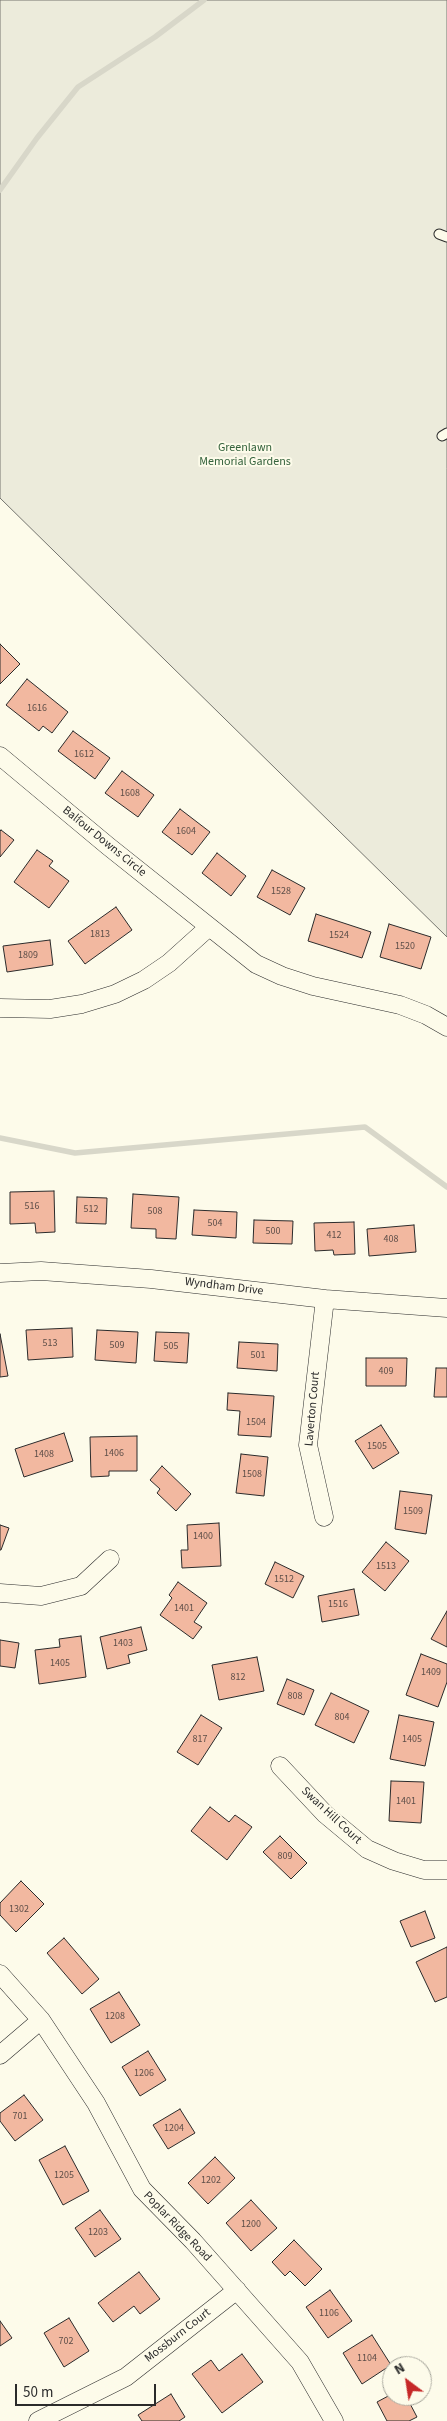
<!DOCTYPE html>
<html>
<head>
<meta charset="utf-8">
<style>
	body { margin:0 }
	#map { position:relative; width:447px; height:2421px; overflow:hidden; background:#fdfbea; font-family:"Source Sans 3",sans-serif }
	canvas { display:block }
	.north { position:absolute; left:382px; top:2356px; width:50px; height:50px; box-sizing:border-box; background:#fdfbea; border:1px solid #a9a89e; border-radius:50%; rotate:329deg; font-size:14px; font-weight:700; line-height:20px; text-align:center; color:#2b2b2b }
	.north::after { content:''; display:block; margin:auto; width:18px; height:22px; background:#c62828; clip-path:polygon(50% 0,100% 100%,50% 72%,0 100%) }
	.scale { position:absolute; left:15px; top:2384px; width:141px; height:22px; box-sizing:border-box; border:2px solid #2b2b2b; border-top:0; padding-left:6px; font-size:15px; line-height:18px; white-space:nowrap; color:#2b2b2b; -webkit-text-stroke:4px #fdfbea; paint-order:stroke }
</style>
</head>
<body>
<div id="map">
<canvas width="447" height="2421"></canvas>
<div class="north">N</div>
<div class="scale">50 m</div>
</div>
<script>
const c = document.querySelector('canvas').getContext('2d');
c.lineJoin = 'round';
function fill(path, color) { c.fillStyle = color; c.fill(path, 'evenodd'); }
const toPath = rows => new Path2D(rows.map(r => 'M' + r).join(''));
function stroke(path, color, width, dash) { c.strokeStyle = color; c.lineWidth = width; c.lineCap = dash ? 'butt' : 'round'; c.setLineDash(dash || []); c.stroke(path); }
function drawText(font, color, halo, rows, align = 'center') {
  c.font = font + ' "Source Sans 3",sans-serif'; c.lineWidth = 4; c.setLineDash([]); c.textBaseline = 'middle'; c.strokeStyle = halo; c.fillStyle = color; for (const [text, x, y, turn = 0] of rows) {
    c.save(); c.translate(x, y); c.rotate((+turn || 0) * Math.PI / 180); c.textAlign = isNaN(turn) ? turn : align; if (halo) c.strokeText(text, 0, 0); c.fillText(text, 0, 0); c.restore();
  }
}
const green = toPath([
	[0,0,447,0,447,937,0,498,0,0]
]);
const stream = toPath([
	[0,190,37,138,78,87,155,37,204,0],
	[0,1138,75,1153,365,1127,447,1187]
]);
const building = toPath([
	[0,644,20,664,0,684,0,644],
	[27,679,68,712,52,733,43,726,39,731,6,705,27,679],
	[73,731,110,758,95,779,58,751,73,731],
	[122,771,154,795,138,817,105,793,122,771],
	[180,809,210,832,192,855,162,832,180,809],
	[1,830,14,840,0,857,0,831,1,830],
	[37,850,53,861,49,866,69,881,49,908,14,882,37,850],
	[217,853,246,876,231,896,202,873,217,853],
	[272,870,305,888,290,915,257,897,272,870],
	[116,907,132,930,85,964,68,941,116,907],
	[316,914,371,932,362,958,308,941,316,914],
	[389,924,431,937,421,969,380,957,389,924],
	[50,940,53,965,7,972,3,946,50,940],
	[54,1191,55,1232,36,1233,35,1223,10,1224,10,1192,54,1191],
	[133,1194,179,1197,176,1239,156,1238,156,1229,131,1228,133,1194],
	[77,1197,107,1198,106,1224,76,1223,77,1197],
	[194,1210,237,1212,236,1238,192,1235,194,1210],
	[254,1220,293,1221,292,1244,253,1243,254,1220],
	[354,1222,355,1254,334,1255,333,1250,315,1251,314,1223,354,1222],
	[414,1225,416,1252,369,1256,367,1229,414,1225],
	[72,1328,73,1357,28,1360,26,1330,72,1328],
	[97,1330,138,1332,136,1363,95,1360,97,1330],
	[156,1332,189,1333,187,1363,154,1361,156,1332],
	[0,1334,8,1376,0,1377,0,1334],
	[239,1342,278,1344,277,1371,237,1368,239,1342],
	[366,1358,407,1358,406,1386,366,1386,366,1358],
	[436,1368,447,1368,447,1397,434,1397,436,1368],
	[228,1393,274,1396,271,1437,238,1435,240,1411,227,1410,228,1393],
	[381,1425,399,1453,373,1469,355,1441,381,1425],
	[64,1433,73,1461,24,1477,15,1449,64,1433],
	[137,1436,137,1471,109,1471,109,1476,91,1477,90,1437,137,1436],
	[241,1454,268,1457,264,1496,236,1493,241,1454],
	[162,1466,191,1494,176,1511,157,1493,160,1489,150,1480,162,1466],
	[400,1491,432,1495,426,1534,395,1529,400,1491],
	[219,1523,221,1566,182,1568,181,1550,188,1550,187,1525,219,1523],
	[0,1525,9,1528,1,1550,0,1550,0,1525],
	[386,1542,409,1561,385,1591,362,1572,386,1542],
	[275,1562,304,1576,293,1598,265,1584,275,1562],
	[178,1582,207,1603,194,1622,202,1627,193,1639,160,1615,172,1598,169,1595,178,1582],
	[354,1589,359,1615,322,1622,318,1596,354,1589],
	[447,1611,447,1647,431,1639,447,1611],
	[141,1627,147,1650,128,1655,130,1663,107,1669,100,1637,141,1627],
	[81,1636,86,1677,39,1684,35,1650,60,1647,59,1639,81,1636],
	[0,1640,19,1643,15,1668,0,1666,0,1640],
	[421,1654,447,1664,447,1682,438,1707,406,1695,421,1654],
	[257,1657,264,1691,219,1700,212,1665,257,1657],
	[287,1679,314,1690,304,1715,277,1704,287,1679],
	[331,1693,369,1711,354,1743,315,1725,331,1693],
	[201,1715,222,1728,198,1765,177,1752,201,1715],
	[399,1715,434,1722,425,1766,390,1759,399,1715],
	[391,1781,424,1782,421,1823,389,1821,391,1781],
	[210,1807,229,1822,235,1815,252,1827,227,1860,191,1831,210,1807],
	[280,1836,307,1863,291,1879,263,1852,280,1836],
	[21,1881,44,1904,16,1932,0,1915,0,1903,21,1881],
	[425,1911,435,1938,411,1947,400,1921,425,1911],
	[64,1938,99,1979,82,1994,47,1953,64,1938],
	[447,1947,447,1997,435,2002,416,1962,447,1947],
	[119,1992,140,2025,111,2043,90,2009,119,1992],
	[148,2051,166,2080,140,2096,122,2067,148,2051],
	[24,2095,43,2120,15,2141,0,2121,0,2113,24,2095],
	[180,2109,195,2133,168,2149,153,2125,180,2109],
	[65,2146,89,2191,63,2205,39,2160,65,2146],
	[215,2157,235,2178,208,2204,188,2183,215,2157],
	[251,2200,277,2228,251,2251,226,2223,251,2200],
	[100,2210,121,2239,95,2257,75,2228,100,2210],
	[294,2240,322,2269,305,2286,290,2271,285,2276,272,2262,294,2240],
	[139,2272,160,2299,140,2314,134,2306,113,2322,98,2303,139,2272],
	[330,2290,352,2321,328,2338,306,2307,330,2290],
	[69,2318,89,2351,64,2367,44,2333,69,2318],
	[0,2321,12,2338,0,2346,0,2321],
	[372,2335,391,2365,362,2384,343,2353,372,2335],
	[242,2354,263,2382,222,2413,192,2374,211,2360,219,2371,242,2354],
	[171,2394,185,2417,179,2421,142,2421,138,2415,171,2394],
	[392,2394,392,2396,406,2396,417,2417,409,2421,387,2421,377,2402,392,2394]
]);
const lane = toPath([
	[439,234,447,237],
	[442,436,447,433]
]);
const street = toPath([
	[0,756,108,846,256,964,282,976,313,986,400,1005,426,1015,447,1027],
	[0,1008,50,1009,82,1004,115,994,144,980,169,963,209,927],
	[0,1273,41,1271,151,1279,325,1299,447,1308],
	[324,1517,308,1445,325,1299],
	[0,1593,41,1596,81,1586,110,1559],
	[280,1766,325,1814,367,1849,394,1861,424,1870,447,1870],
	[0,1974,41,2020,96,2103,142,2189,193,2241,300,2362,334,2421],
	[0,2055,41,2020],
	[38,2421,126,2377,237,2290]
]);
const numberNames = [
	["1616",37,709],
	["1612",84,755],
	["1608",130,794],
	["1604",186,832],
	["1528",281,892],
	["1813",100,935],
	["1524",339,936],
	["1520",405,947],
	["1809",28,956],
	["516",32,1207],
	["512",91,1210],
	["508",155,1212],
	["504",215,1224],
	["500",273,1232],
	["412",334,1236],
	["408",391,1240],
	["513",50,1344],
	["509",117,1346],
	["505",171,1347],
	["501",258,1356],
	["409",386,1372],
	["1504",256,1423],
	["1505",377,1447],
	["1406",114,1454],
	["1408",44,1455],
	["1508",252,1475],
	["1509",413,1512],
	["1400",203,1537],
	["1513",386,1567],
	["1512",284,1580],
	["1516",338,1605],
	["1401",184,1609],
	["1403",123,1644],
	["1405",60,1664],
	["1409",431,1673],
	["812",238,1678],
	["808",295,1697],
	["804",342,1718],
	["817",200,1740],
	["1405",412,1740],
	["1401",406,1802],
	["809",285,1857],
	["1302",19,1910],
	["1208",115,2017],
	["1206",144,2074],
	["701",20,2117],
	["1204",174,2129],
	["1205",64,2176],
	["1202",211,2181],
	["1200",251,2225],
	["1203",98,2233],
	["1106",329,2314],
	["702",66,2342],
	["1104",367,2359]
];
const parkNames = [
	["Greenlawn",245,448],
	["Memorial Gardens",245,462]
];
const streetNames = [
	["Balfour Downs Circle",104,842,39],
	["Wyndham Drive",224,1287,7],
	["Laverton Court",313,1409,-85],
	["Swan Hill Court",331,1816,43],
	["Poplar Ridge Road",177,2227,46],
	["Mossburn Court",178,2336,-38]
];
fill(green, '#ecebdb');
stroke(green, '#74746e', 1);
stroke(stream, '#d8d7c9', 5.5);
fill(building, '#f2b8a0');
stroke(building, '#2b2b2b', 1);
stroke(lane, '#2b2b2b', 11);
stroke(street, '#2b2b2b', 19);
stroke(lane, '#fdfbea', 9);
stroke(street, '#fdfbea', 18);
drawText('10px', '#5d4e48', null, numberNames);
drawText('12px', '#34623c', '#fdfbea', parkNames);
drawText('12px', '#2b2b2b', '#fdfbea', streetNames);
</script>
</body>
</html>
